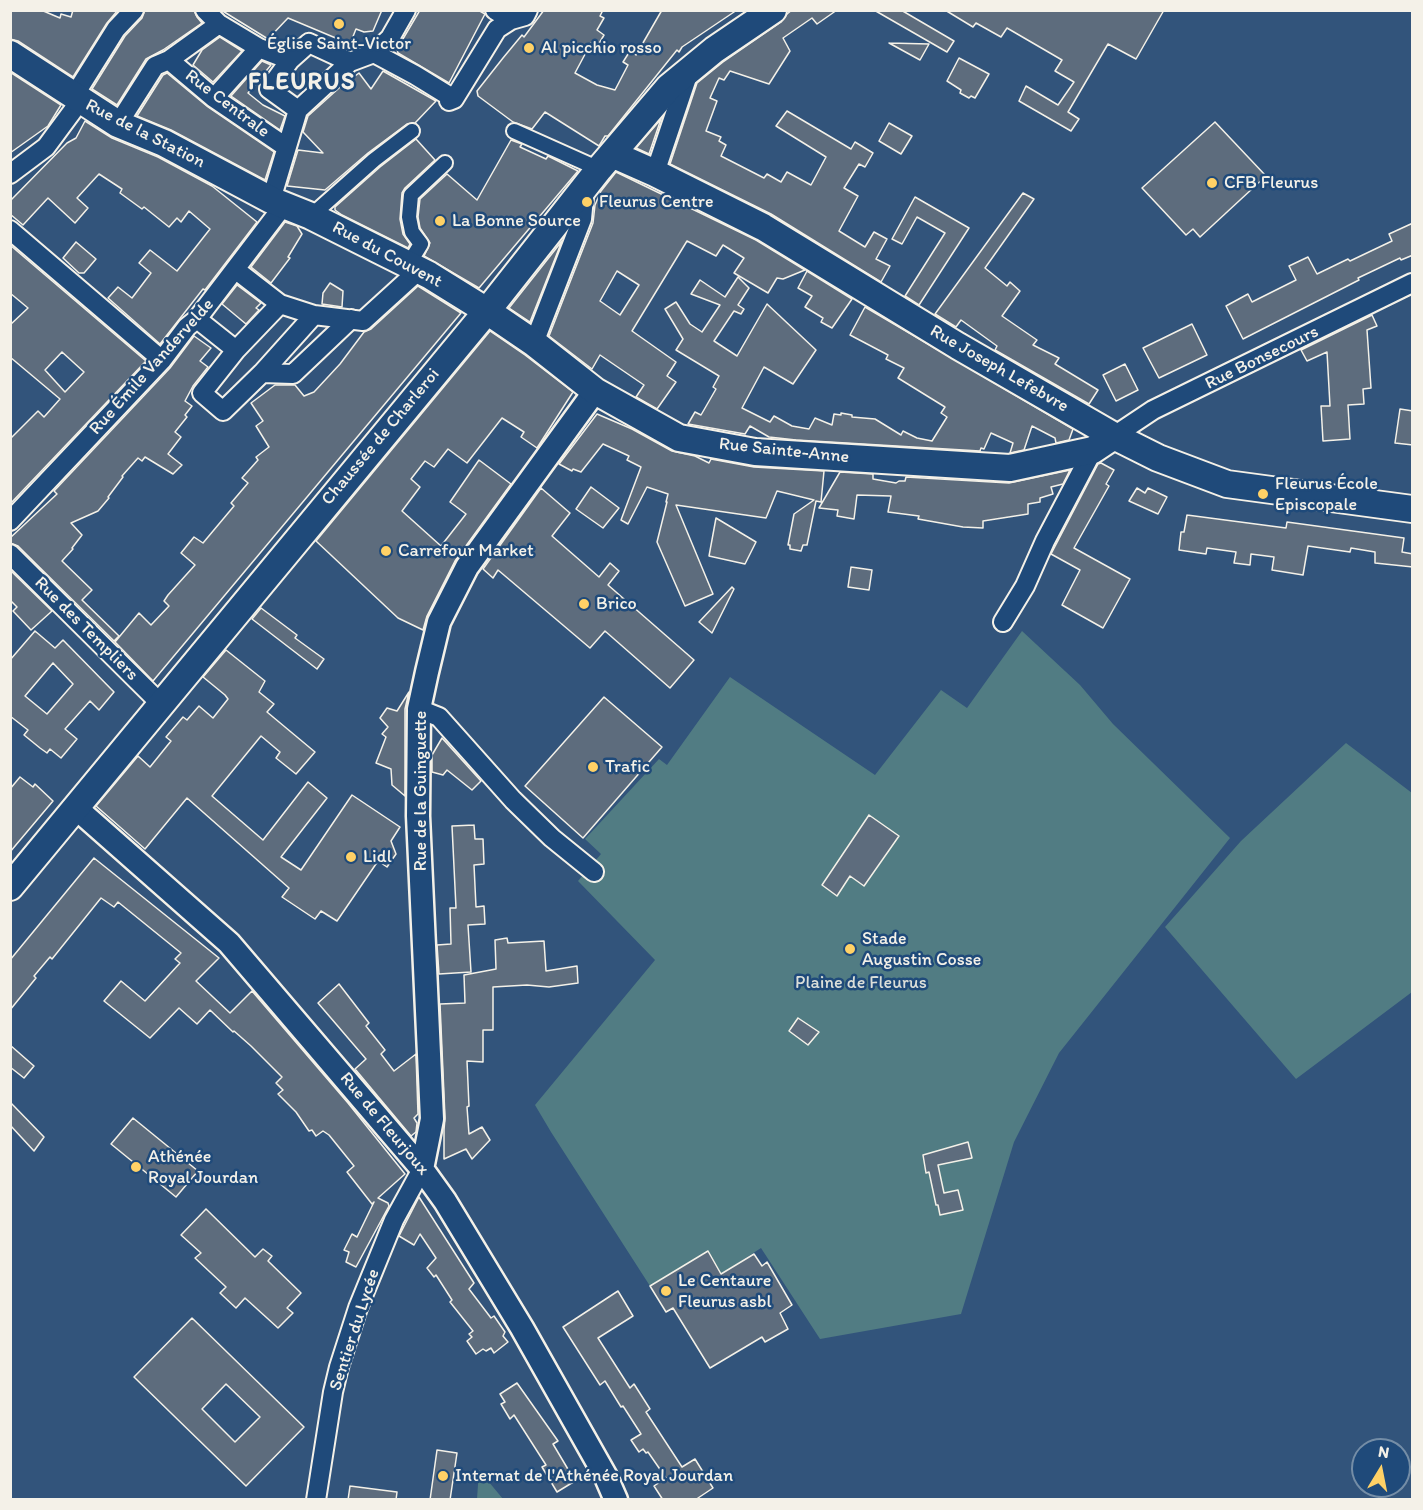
<!DOCTYPE html>
<html>
<head>
<meta charset="utf-8">
<style>
	body { margin:0 }
	#map { position:relative; width:1423px; height:1510px; overflow:hidden; background:#32547b; font-family:Itim,sans-serif }
	canvas { display:block }
	.frame { position:absolute; inset:0; border:12px solid #f4f1e8; pointer-events:none }
	.north { position:absolute; left:1351px; top:1438px; width:60px; height:60px; box-sizing:border-box; background:#1f4a7a; border:2px solid #748da6; border-radius:50%; rotate:10deg; font-size:16px; font-weight:700; line-height:24px; text-align:center; color:#f4f1e8 }
	.north::after { content:''; display:block; margin:auto; width:21px; height:27px; background:#ffd166; clip-path:polygon(50% 0,100% 100%,50% 72%,0 100%) }
</style>
</head>
<body>
<div id="map">
<canvas width="1423" height="1510"></canvas>
<div class="frame"></div>
<div class="north">N</div>
</div>
<script>
const c = document.querySelector('canvas').getContext('2d');
c.lineJoin = 'round';
function fill(path, color) { c.fillStyle = color; c.fill(path, 'evenodd'); }
const toPath = rows => new Path2D(rows.map(r => 'M' + r).join(''));
function stroke(path, color, width, dash) { c.strokeStyle = color; c.lineWidth = width; c.lineCap = dash ? 'butt' : 'round'; c.setLineDash(dash || []); c.stroke(path); }
function drawText(font, color, halo, rows, align = 'center') {
  c.font = font + ' Itim,sans-serif'; c.lineWidth = 5; c.setLineDash([]); c.textBaseline = 'middle'; c.strokeStyle = halo; c.fillStyle = color; for (const [text, x, y, turn = 0] of rows) {
    c.save(); c.translate(x, y); c.rotate((+turn || 0) * Math.PI / 180); c.textAlign = isNaN(turn) ? turn : align; if (halo) c.strokeText(text, 0, 0); c.fillText(text, 0, 0); c.restore();
  }
}
const green = toPath([
	[1022,631,1080,685,1113,724,1230,838,1059,1053,1014,1142,961,1314,820,1339,761,1248,721,1274,708,1252,650,1286,551,1132,535,1105,655,960,578,881,601,854,585,839,659,759,667,765,730,677,875,775,941,690,967,708],
	[1346,743,1412,793,1412,992,1296,1079,1165,927,1241,841],
	[479,1470,503,1499,477,1499]
]);
const building = toPath([
	[10,10,41,10,60,18,61,14,71,17,73,10,118,10,107,23,73,77,18,41,10,39,10,10],
	[145,10,194,10,197,17,202,23,163,50,146,59,117,105,92,89,125,36,142,18,145,10],
	[221,10,382,10,373,31,364,32,356,29,350,44,288,18,268,39,221,10],
	[420,10,478,10,485,14,449,83,398,53,397,49,420,10],
	[544,10,603,10,600,16,604,18,597,30,604,35,597,47,591,43,575,73,597,85,615,90,628,65,623,62,630,51,636,55,662,10,737,10,682,47,679,52,677,50,608,136,605,136,599,146,545,112,532,129,513,122,478,96,477,91,503,58,522,35,524,37,544,10],
	[792,10,837,10,817,24,812,18,783,38,790,51,769,84,730,71,724,80,719,78,710,98,717,101,706,131,721,137,719,141,726,145,721,156,764,178,767,174,781,182,787,172,811,185,826,157,776,126,787,111,851,149,855,142,873,153,865,167,859,164,844,188,858,196,839,231,865,247,874,232,887,239,876,259,890,266,881,282,771,214,670,164,697,83,723,62,781,22,787,14,792,10],
	[874,10,901,10,954,41,947,52,874,10],
	[945,10,1164,10,1136,59,1108,44,1068,112,1079,119,1071,131,1019,101,1026,86,1058,105,1074,82,1055,71,1062,60,1007,28,1001,37,976,23,973,27,945,10],
	[220,37,242,51,213,82,193,65,202,50,220,37],
	[889,43,929,44,920,60,889,43],
	[959,58,989,74,975,98,971,96,969,98,960,93,961,90,947,81,959,58],
	[262,61,271,65,248,93,263,105,285,116,280,130,231,96,262,61],
	[383,71,436,101,415,123,407,124,368,153,325,190,287,186,298,150,323,153,303,132,308,116,339,88,359,73,371,89,383,71],
	[10,72,61,105,48,126,10,153,10,72],
	[167,73,208,107,274,152,265,180,171,130,137,116,163,75,167,73],
	[661,119,649,154,636,148,661,119],
	[85,121,112,138,158,157,212,186,257,222,205,290,203,289,160,344,108,298,118,287,132,298,151,273,139,263,150,250,177,271,210,229,189,211,181,222,177,218,169,227,144,207,142,209,120,193,122,189,99,174,77,198,88,208,75,223,48,198,23,225,10,214,10,201,67,143,76,138,85,121],
	[1215,122,1266,176,1200,237,1193,229,1186,235,1142,188,1215,122],
	[889,123,912,136,901,154,879,141,889,123],
	[416,139,435,160,405,188,402,193,400,219,403,234,410,244,408,248,342,215,335,210,335,207,380,167,416,139],
	[511,140,522,144,520,147,546,159,548,156,578,171,479,288,424,256,430,243,420,228,418,217,420,199,447,174,477,200,511,140],
	[616,172,756,240,805,270,783,279,777,278,768,293,734,273,744,258,723,245,716,256,687,241,632,331,676,362,667,376,676,382,657,409,636,397,644,385,600,355,592,369,549,336,593,223,595,205,601,191,616,172],
	[617,271,639,285,620,315,600,301,617,271],
	[1023,193,1034,199,985,268,1007,286,1010,282,1020,291,1002,316,1037,340,1033,345,1059,358,1055,364,1098,390,1089,404,995,350,997,346,961,320,956,327,935,314,1023,193],
	[915,197,969,228,919,305,905,296,945,233,917,217,902,244,892,239,915,197],
	[285,222,297,226,302,234,288,257,290,258,271,283,251,267,285,222],
	[1413,223,1413,255,1401,260,1400,258,1358,278,1359,280,1243,339,1226,306,1248,294,1252,302,1296,280,1289,266,1308,257,1317,274,1348,259,1350,261,1392,241,1389,234,1413,223],
	[562,241,530,322,509,308,562,241],
	[76,242,96,259,84,273,79,273,63,258,76,242],
	[10,245,146,361,10,504,10,439,38,411,44,417,60,399,10,357,10,325,28,308,10,293,10,245],
	[62,352,84,372,65,392,45,370,62,352],
	[807,271,852,299,832,328,821,322,823,318,805,307,812,296,798,288,807,271],
	[738,277,749,288,738,305,744,309,741,314,734,311,714,341,737,356,767,304,816,350,793,384,764,367,742,408,770,422,774,416,792,426,809,429,815,418,832,425,834,414,841,415,841,413,852,415,852,417,875,419,901,435,903,431,917,438,932,441,947,417,941,413,945,407,898,378,904,368,886,359,888,355,850,335,865,307,1073,429,1069,440,1056,443,1055,438,1032,426,1024,450,1010,453,1013,443,991,433,984,449,981,448,980,451,796,440,769,437,750,426,745,434,688,424,695,412,701,415,716,389,713,387,719,376,676,350,683,339,665,309,676,302,690,324,702,332,720,305,691,294,700,280,725,297,738,277],
	[330,283,343,291,342,307,322,304,323,293,330,283],
	[237,285,261,303,256,308,259,310,246,324,222,304,237,285],
	[418,286,461,313,153,681,115,642,139,613,151,625,169,606,164,601,168,595,195,565,181,553,194,537,203,543,234,506,231,503,248,483,242,478,258,460,256,457,269,447,256,426,263,421,251,403,275,385,295,385,304,396,314,392,340,364,364,332,371,329,418,286],
	[1372,315,1377,326,1367,330,1371,388,1363,389,1364,404,1348,405,1350,439,1323,441,1321,406,1330,406,1327,352,1307,361,1301,350,1372,315],
	[1192,324,1207,355,1159,378,1143,348,1192,324],
	[490,331,525,355,573,392,537,448,521,437,524,432,502,418,467,463,448,449,434,467,425,461,411,479,420,487,402,511,441,546,466,514,450,502,479,460,511,484,455,561,427,616,423,630,398,618,316,541,490,331],
	[194,336,211,348,200,361,208,367,193,386,185,401,192,406,185,415,187,417,175,432,181,437,168,454,182,465,173,474,145,457,142,461,138,458,122,476,123,477,108,497,109,498,98,511,71,523,82,535,72,548,73,549,62,561,92,590,82,600,119,636,114,641,18,546,10,543,10,538,57,494,54,491,170,368,194,336],
	[1125,364,1138,390,1116,401,1103,375,1125,364],
	[1400,409,1413,411,1413,445,1395,443,1400,409],
	[597,414,632,429,672,451,695,456,709,463,711,459,754,467,824,471,821,502,816,501,807,545,803,545,801,551,790,549,790,545,788,545,794,514,814,500,777,491,766,518,676,505,713,594,685,606,657,542,667,502,666,502,668,494,647,487,628,524,621,520,641,467,627,460,629,456,603,444,581,472,573,469,572,471,559,464,597,414],
	[1101,463,1114,470,1106,484,1109,486,1074,548,1130,579,1103,628,1062,605,1080,570,1051,554,1098,464,1101,463],
	[1070,470,1063,484,1051,487,1053,494,1040,498,1040,502,1028,504,1028,514,983,521,983,528,963,527,918,519,919,516,888,512,891,496,857,495,854,519,837,516,838,510,819,508,840,472,873,474,873,479,896,483,899,481,905,481,906,477,1009,483,1070,470],
	[591,487,619,508,603,528,576,509,591,487],
	[541,488,570,513,552,536,599,577,610,563,619,571,608,585,694,660,670,688,605,631,590,648,498,570,493,578,483,569,541,488],
	[1137,488,1145,493,1148,488,1167,497,1158,514,1129,501,1137,488],
	[1187,515,1286,528,1287,522,1404,538,1402,552,1413,554,1413,567,1375,563,1375,552,1351,548,1350,552,1308,546,1303,575,1272,570,1274,557,1251,554,1250,565,1234,563,1236,552,1207,548,1206,554,1179,550,1181,532,1184,532,1187,515],
	[716,518,756,542,745,564,709,556,716,518],
	[851,567,872,570,869,590,848,587,851,567],
	[10,570,52,611,31,630,13,611,17,607,10,600,10,570],
	[732,587,734,589,712,633,699,622,732,587],
	[261,608,297,635,295,638,324,659,317,669,252,619,261,608],
	[35,631,55,648,63,640,114,692,99,710,90,701,65,729,77,739,61,758,50,749,47,753,40,748,24,735,28,730,10,716,10,660,35,631],
	[53,663,73,684,47,714,25,696,53,663],
	[226,650,265,681,259,692,274,704,267,712,315,752,296,774,276,758,280,752,261,736,212,796,263,840,308,782,327,798,281,857,301,870,352,795,400,827,391,841,396,854,387,867,378,861,337,921,321,911,315,919,282,897,289,888,187,798,145,849,96,806,138,756,150,767,171,741,166,737,183,717,187,720,199,706,213,718,228,699,225,695,203,677,226,650],
	[409,692,405,709,405,796,392,785,391,769,376,763,386,737,382,734,388,727,380,718,387,708,397,711,409,692],
	[604,697,662,747,583,838,525,786,604,697],
	[442,738,481,781,472,790,447,770,443,775,432,772,432,755,442,738],
	[20,777,33,787,35,784,53,801,10,852,10,789,20,777],
	[869,815,899,836,864,886,850,876,837,896,822,885,869,815],
	[474,825,475,839,483,839,484,864,474,865,476,907,484,906,485,924,468,925,471,972,439,974,437,945,451,944,450,908,456,908,452,826,474,825],
	[94,858,219,958,196,981,230,1013,252,991,348,1103,405,1174,378,1198,388,1203,389,1206,356,1267,346,1262,349,1252,344,1250,352,1234,357,1237,374,1202,372,1204,347,1172,354,1166,329,1135,323,1131,316,1136,312,1130,309,1131,296,1112,278,1094,283,1090,276,1083,282,1077,251,1046,234,1031,233,1032,210,1010,197,1024,179,1008,150,1038,104,1001,121,981,145,1001,180,963,175,959,181,953,118,902,114,907,101,898,52,959,50,957,34,976,36,978,10,1010,10,960,94,858],
	[507,938,508,943,544,941,546,971,577,966,578,983,549,987,527,985,493,987,493,1030,483,1030,483,1062,467,1061,469,1106,467,1107,469,1134,482,1127,490,1140,472,1159,466,1149,444,1159,444,1130,445,1118,440,1004,465,1003,464,975,496,969,495,940,507,938],
	[339,984,369,1023,366,1026,385,1050,381,1054,394,1071,416,1054,418,1114,414,1118,417,1123,416,1132,411,1136,355,1069,366,1059,318,1003,339,984],
	[798,1018,819,1032,808,1045,789,1031,798,1018],
	[10,1045,34,1066,24,1078,10,1067,10,1045],
	[10,1102,44,1137,34,1151,10,1125,10,1102],
	[133,1118,198,1171,176,1197,111,1144,133,1118],
	[968,1142,972,1158,938,1165,944,1193,958,1190,963,1210,940,1215,938,1205,936,1205,929,1172,926,1173,923,1155,968,1142],
	[419,1197,474,1283,469,1289,491,1318,494,1316,505,1332,503,1336,508,1342,494,1353,491,1348,486,1351,483,1349,476,1354,467,1341,472,1337,469,1334,473,1331,450,1302,452,1300,436,1275,434,1277,427,1268,436,1258,420,1234,414,1245,399,1236,419,1197],
	[206,1209,255,1257,263,1249,272,1256,268,1261,301,1293,287,1308,293,1313,278,1328,245,1298,236,1308,220,1293,226,1287,195,1258,201,1253,181,1235,206,1209],
	[708,1251,721,1274,754,1254,762,1266,767,1262,792,1305,780,1313,788,1329,765,1342,762,1337,710,1368,673,1308,666,1312,650,1286,708,1251],
	[618,1291,633,1316,598,1338,630,1388,634,1384,650,1409,646,1412,682,1467,695,1459,713,1488,695,1500,663,1500,654,1486,666,1478,648,1452,646,1453,643,1449,639,1452,631,1440,641,1434,623,1406,621,1407,605,1381,600,1385,563,1327,618,1291],
	[192,1318,304,1427,246,1486,134,1377,192,1318],
	[226,1384,260,1417,235,1442,202,1409,226,1384],
	[517,1383,558,1441,553,1444,575,1481,557,1492,542,1467,546,1465,514,1415,510,1419,501,1404,505,1402,500,1394,517,1383],
	[437,1450,457,1453,450,1500,430,1500,437,1450],
	[350,1486,397,1492,396,1500,348,1500,350,1486]
]);
const pedestrian = toPath([
	[514,131,599,169],
	[311,216,374,160,412,131],
	[408,265,421,244,412,232,409,217,411,195,445,163]
]);
const minor = toPath([
	[205,10,219,24,259,48,290,60],
	[495,10,511,20],
	[374,53,415,75,454,99],
	[169,60,214,98,286,147],
	[74,96,116,29,134,10],
	[214,98,259,48],
	[449,101,454,99,497,29,511,20,525,16,528,10],
	[298,110,269,89,290,60,309,43,350,62],
	[118,124,155,66,169,60,219,24],
	[655,173,690,69],
	[10,174,46,147,80,101],
	[271,200,298,110,350,62,374,53,390,38,406,10],
	[10,230,162,360],
	[236,270,280,304],
	[314,315,262,373,223,411,202,393,236,350,280,304,314,315,363,321,418,271],
	[197,319,236,350],
	[534,343,582,219,585,187],
	[262,373,293,374,351,319],
	[1114,436,1153,410,1412,283],
	[10,521,162,360,187,327,197,319,284,205],
	[10,554,161,704],
	[1003,622,1025,586,1045,541,1093,450],
	[419,709,439,717,513,800,552,838,594,872],
	[316,1500,333,1392,339,1367,358,1308,394,1220,422,1169]
]);
const tertiary = toPath([
	[76,808,229,943,422,1169,445,1201,522,1328,606,1477,616,1500],
	[422,1169,432,1119,418,816,419,709,427,672,439,622,467,567,595,391]
]);
const secondary = toPath([
	[10,54,118,124,164,143,271,200,311,216,429,275,487,311,534,343,595,391,679,438,755,452,1010,468,1093,450,1114,436],
	[612,154,655,173,763,227,958,346,1114,436,1158,458,1227,484,1412,509],
	[10,887,487,311,599,169,669,87,714,50,773,10]
]);
const markers = [
	[339,24,6,"#ffd166"],
	[529,48,6,"#ffd166"],
	[1212,183,6,"#ffd166"],
	[587,202,6,"#ffd166"],
	[440,221,6,"#ffd166"],
	[1263,494,6,"#ffd166"],
	[386,551,6,"#ffd166"],
	[584,604,6,"#ffd166"],
	[593,767,6,"#ffd166"],
	[351,857,6,"#ffd166"],
	[850,949,6,"#ffd166"],
	[136,1167,6,"#ffd166"],
	[666,1291,6,"#ffd166"],
	[443,1476,6,"#ffd166"]
];
const poiNames = [
	["Église Saint-Victor",339,44,"center"],
	["Al picchio rosso",541,48],
	["CFB Fleurus",1224,183],
	["Fleurus Centre",599,202],
	["La Bonne Source",452,221],
	["Fleurus École",1275,484],
	["Episcopale",1275,505],
	["Carrefour Market",398,551],
	["Brico",596,604],
	["Trafic",605,767],
	["Lidl",363,857],
	["Stade",862,939],
	["Augustin Cosse",862,960],
	["Athénée",148,1157],
	["Royal Jourdan",148,1178],
	["Le Centaure",678,1281],
	["Fleurus asbl",678,1302],
	["Internat de l'Athénée Royal Jourdan",455,1476]
];
const streetNames = [
	["Rue Centrale",227,104,37],
	["Rue de la Station",145,134,27],
	["Rue du Couvent",387,255,28],
	["Rue Bonsecours",1262,358,-26],
	["Rue Émile Vandervelde",152,367,-48],
	["Rue Joseph Lefebvre",999,369,30],
	["Chaussée de Charleroi",381,437,-50],
	["Rue Sainte-Anne",784,451,6],
	["Rue des Templiers",86,629,45],
	["Rue de la Guinguette",421,791,-90],
	["Rue de Fleurjoux",384,1124,50],
	["Sentier du Lycée",355,1330,-72]
];
const parkNames = [
	["Plaine de Fleurus",861,983]
];
const districtNames = [
	["FLEURUS",302,83]
];
fill(green, '#517c83');
fill(building, '#5d6c7d');
stroke(building, '#f4f1e8', 1.5);
stroke(pedestrian, '#f4f1e8', 18);
stroke(minor, '#f4f1e8', 22);
stroke(tertiary, '#f4f1e8', 27);
stroke(secondary, '#f4f1e8', 30);
stroke(pedestrian, '#1f4a7a', 14);
stroke(minor, '#1f4a7a', 18);
stroke(tertiary, '#1f4a7a', 22);
stroke(secondary, '#1f4a7a', 26);
for (const [x, y, r, color] of markers) { const dot = new Path2D(); dot.arc(x, y, r, 0, 2 * Math.PI); c.fillStyle = color; c.fill(dot); stroke(dot, '#1f4a7a', 2); }
drawText('18px', '#f4f1e8', '#1f4a7a', poiNames, 'left');
drawText('18px', '#f4f1e8', '#1f4a7a', streetNames);
drawText('18px', '#dcdfd9', '#1f4a7a', parkNames);
c.letterSpacing = '1.5px';
drawText('bold 24px', '#f4f1e8', '#1f4a7a', districtNames);
c.letterSpacing = '0px';
</script>
</body>
</html>
